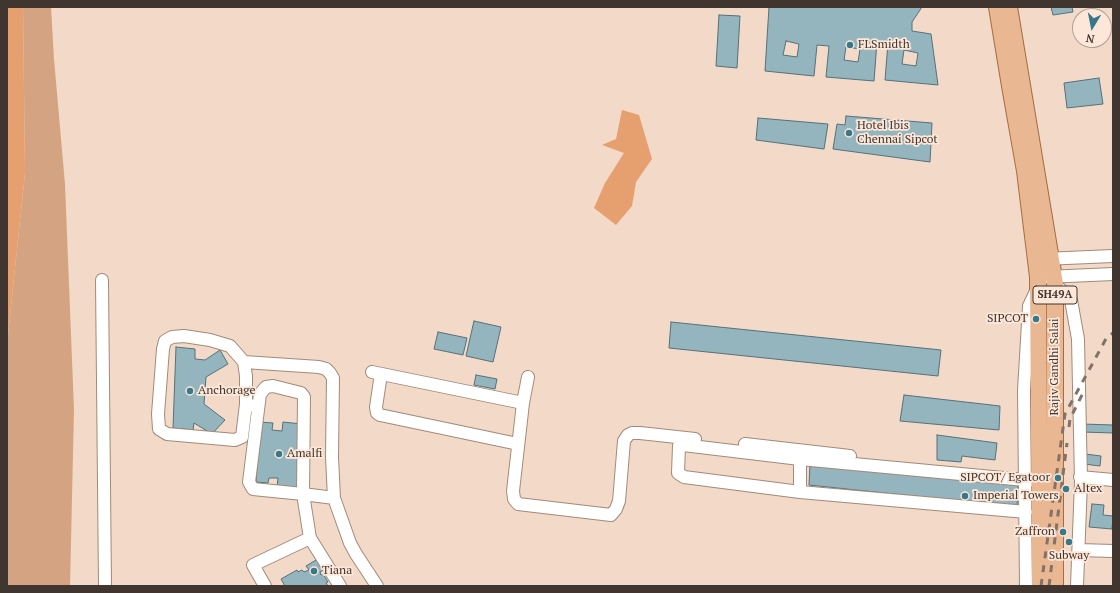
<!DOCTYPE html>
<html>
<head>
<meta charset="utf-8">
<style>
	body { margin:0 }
	#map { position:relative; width:1120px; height:593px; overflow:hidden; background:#f3d9c7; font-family:"PT Serif",serif }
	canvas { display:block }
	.frame { position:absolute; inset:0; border:8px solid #40362f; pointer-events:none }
	.north { position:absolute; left:1072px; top:8px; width:40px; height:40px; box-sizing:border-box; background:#fce7d9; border:1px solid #b1a095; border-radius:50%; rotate:190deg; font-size:11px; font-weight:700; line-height:16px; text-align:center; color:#40362f }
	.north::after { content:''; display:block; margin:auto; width:14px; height:18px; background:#37788b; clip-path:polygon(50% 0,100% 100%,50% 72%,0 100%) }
</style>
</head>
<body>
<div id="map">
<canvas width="1120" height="593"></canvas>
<div class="frame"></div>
<div class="north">N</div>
</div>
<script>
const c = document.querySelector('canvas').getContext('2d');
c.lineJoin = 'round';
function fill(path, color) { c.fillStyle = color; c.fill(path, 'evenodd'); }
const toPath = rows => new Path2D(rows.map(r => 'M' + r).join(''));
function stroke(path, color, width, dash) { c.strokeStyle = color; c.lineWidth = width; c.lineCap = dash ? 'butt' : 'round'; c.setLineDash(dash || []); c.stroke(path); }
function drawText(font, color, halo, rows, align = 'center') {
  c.font = font + ' "PT Serif",serif'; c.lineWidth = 3.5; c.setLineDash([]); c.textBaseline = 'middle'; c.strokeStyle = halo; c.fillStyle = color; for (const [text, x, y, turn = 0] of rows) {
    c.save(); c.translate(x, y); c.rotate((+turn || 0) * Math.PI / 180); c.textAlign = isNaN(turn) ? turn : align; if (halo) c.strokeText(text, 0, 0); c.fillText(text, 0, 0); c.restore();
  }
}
const green = toPath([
	[23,7,51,7,54,59,65,184,74,410,70,586,7,586,7,344,25,173]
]);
const water = toPath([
	[7,7,23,7,25,173,7,344],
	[622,110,639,115,652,159,636,182,632,206,616,225,594,208,605,183,624,153,602,145,616,139]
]);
const building = toPath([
	[769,7,922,7,912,22,912,31,931,34,938,85,885,80,888,43,877,42,874,81,826,77,829,46,817,45,814,76,765,71,769,7],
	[786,41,799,44,797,57,783,55,786,41],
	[846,47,860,49,858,62,844,60,846,47],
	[904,50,918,53,916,66,902,64,904,50],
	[1051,7,1072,7,1073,12,1053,15,1051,7],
	[719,15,740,16,737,68,716,66,719,15],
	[1099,78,1103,104,1067,108,1064,83,1099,78],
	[846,116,932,123,930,162,833,149,837,124,845,125,846,116],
	[758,118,828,124,824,149,756,140,758,118],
	[474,321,501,327,493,362,466,356,474,321],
	[671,322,941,350,938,376,669,348,671,322],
	[438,332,467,338,463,355,434,349,438,332],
	[176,347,195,349,195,359,205,360,220,350,228,364,206,377,204,404,225,420,212,434,194,423,193,430,173,428,176,347],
	[476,375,497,379,495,389,474,385,476,375],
	[904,395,1000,406,999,430,900,421,904,395],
	[260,422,273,423,272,430,282,431,283,422,302,424,298,490,277,488,278,478,269,478,268,483,256,482,260,422],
	[1082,424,1113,425,1113,433,1082,432,1082,424],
	[937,435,997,443,995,460,962,456,961,462,937,460,937,435],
	[1085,454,1101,456,1100,466,1084,464,1085,454],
	[810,465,1018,484,1017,507,809,485,810,465],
	[1092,504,1104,505,1103,515,1113,516,1112,529,1089,527,1092,504],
	[321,557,323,570,320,572,321,575,323,574,328,582,326,583,328,586,285,586,281,579,297,570,298,572,302,570,304,572,309,570,306,566,321,557]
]);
const minor = toPath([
	[1043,259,1113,256],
	[1046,277,1113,274],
	[102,280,105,586],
	[1055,284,1071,300,1078,339,1081,481,1077,586],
	[244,362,319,367,326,369,330,373,333,378,332,457,334,498,350,543,356,554,377,586],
	[372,372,523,403],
	[381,374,376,407,377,413,380,415,518,444],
	[528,377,523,403,513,491,514,499,518,504,611,515,616,509,619,501,624,441,628,435,632,433,640,433,695,439],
	[273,386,301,393,304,397,303,494,253,489,249,482,260,394,266,387,273,386],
	[246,404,246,376,244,362,230,346,210,340,184,336,172,337,165,341,163,349,158,414,159,429,167,434,235,440,242,437,246,404,258,407],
	[745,444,850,456],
	[800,459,800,492],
	[1080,477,1113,480],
	[334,498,303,494,310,538,340,586],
	[1026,512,800,492,684,477,678,473,679,446,683,445,800,459,1025,480,1040,480],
	[1079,550,1113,551],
	[265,586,253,565,310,538],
	[1026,586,1024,390,1029,306,1037,289]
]);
const major = toPath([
	[997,7,1010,86,1025,171,1038,277,1040,586],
	[1009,7,1055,284,1055,586]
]);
const rail = toPath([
	[1069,427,1070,419,1084,391],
	[1041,586,1065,414,1107,337,1113,333],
	[1049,586,1067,443]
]);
const markers = [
	[850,45,4,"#37788b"],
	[849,133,4,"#37788b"],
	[1036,319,4,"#37788b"],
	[190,391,4,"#37788b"],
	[279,454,4,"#37788b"],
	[1058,478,4,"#37788b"],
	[1066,489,4,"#37788b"],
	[965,496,4,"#37788b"],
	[1063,532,4,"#37788b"],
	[1069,542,4,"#37788b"],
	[314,571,4,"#37788b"]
];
const shields = [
	[1055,295,44]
];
const shieldNames = [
	["SH49A",1055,295]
];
const poiNames = [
	["FLSmidth",858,45],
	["Hotel Ibis",857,126],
	["Chennai Sipcot",857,140],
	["SIPCOT",1028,319,"right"],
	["Anchorage",198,391],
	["Amalfi",287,454],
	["SIPCOT/ Egatoor",1050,478,"right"],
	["Altex",1074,489],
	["Imperial Towers",973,496],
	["Zaffron",1055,532,"right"],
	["Subway",1069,556,"center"],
	["Tiana",322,571]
];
const streetNames = [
	["Rajiv Gandhi Salai",1055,367,-90]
];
fill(green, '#d4a482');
fill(water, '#e69f6e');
fill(building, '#94b4be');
stroke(building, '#53717b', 1);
stroke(minor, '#a28a7a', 14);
stroke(major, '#a46c41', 18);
stroke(minor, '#fff', 12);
stroke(major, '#e9b893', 16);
stroke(rail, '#827267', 3, [7, 7]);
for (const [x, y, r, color] of markers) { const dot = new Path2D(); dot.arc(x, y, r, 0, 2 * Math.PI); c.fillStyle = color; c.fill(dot); stroke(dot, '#fce7d9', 1.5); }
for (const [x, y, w] of shields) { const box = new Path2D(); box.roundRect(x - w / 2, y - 9, w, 18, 3); c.fillStyle = '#fce7d9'; c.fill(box); stroke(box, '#40362f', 1); }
drawText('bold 11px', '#40362f', null, shieldNames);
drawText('12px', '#40362f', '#fce7d9', poiNames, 'left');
drawText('12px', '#40362f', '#fce7d9', streetNames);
</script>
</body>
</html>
